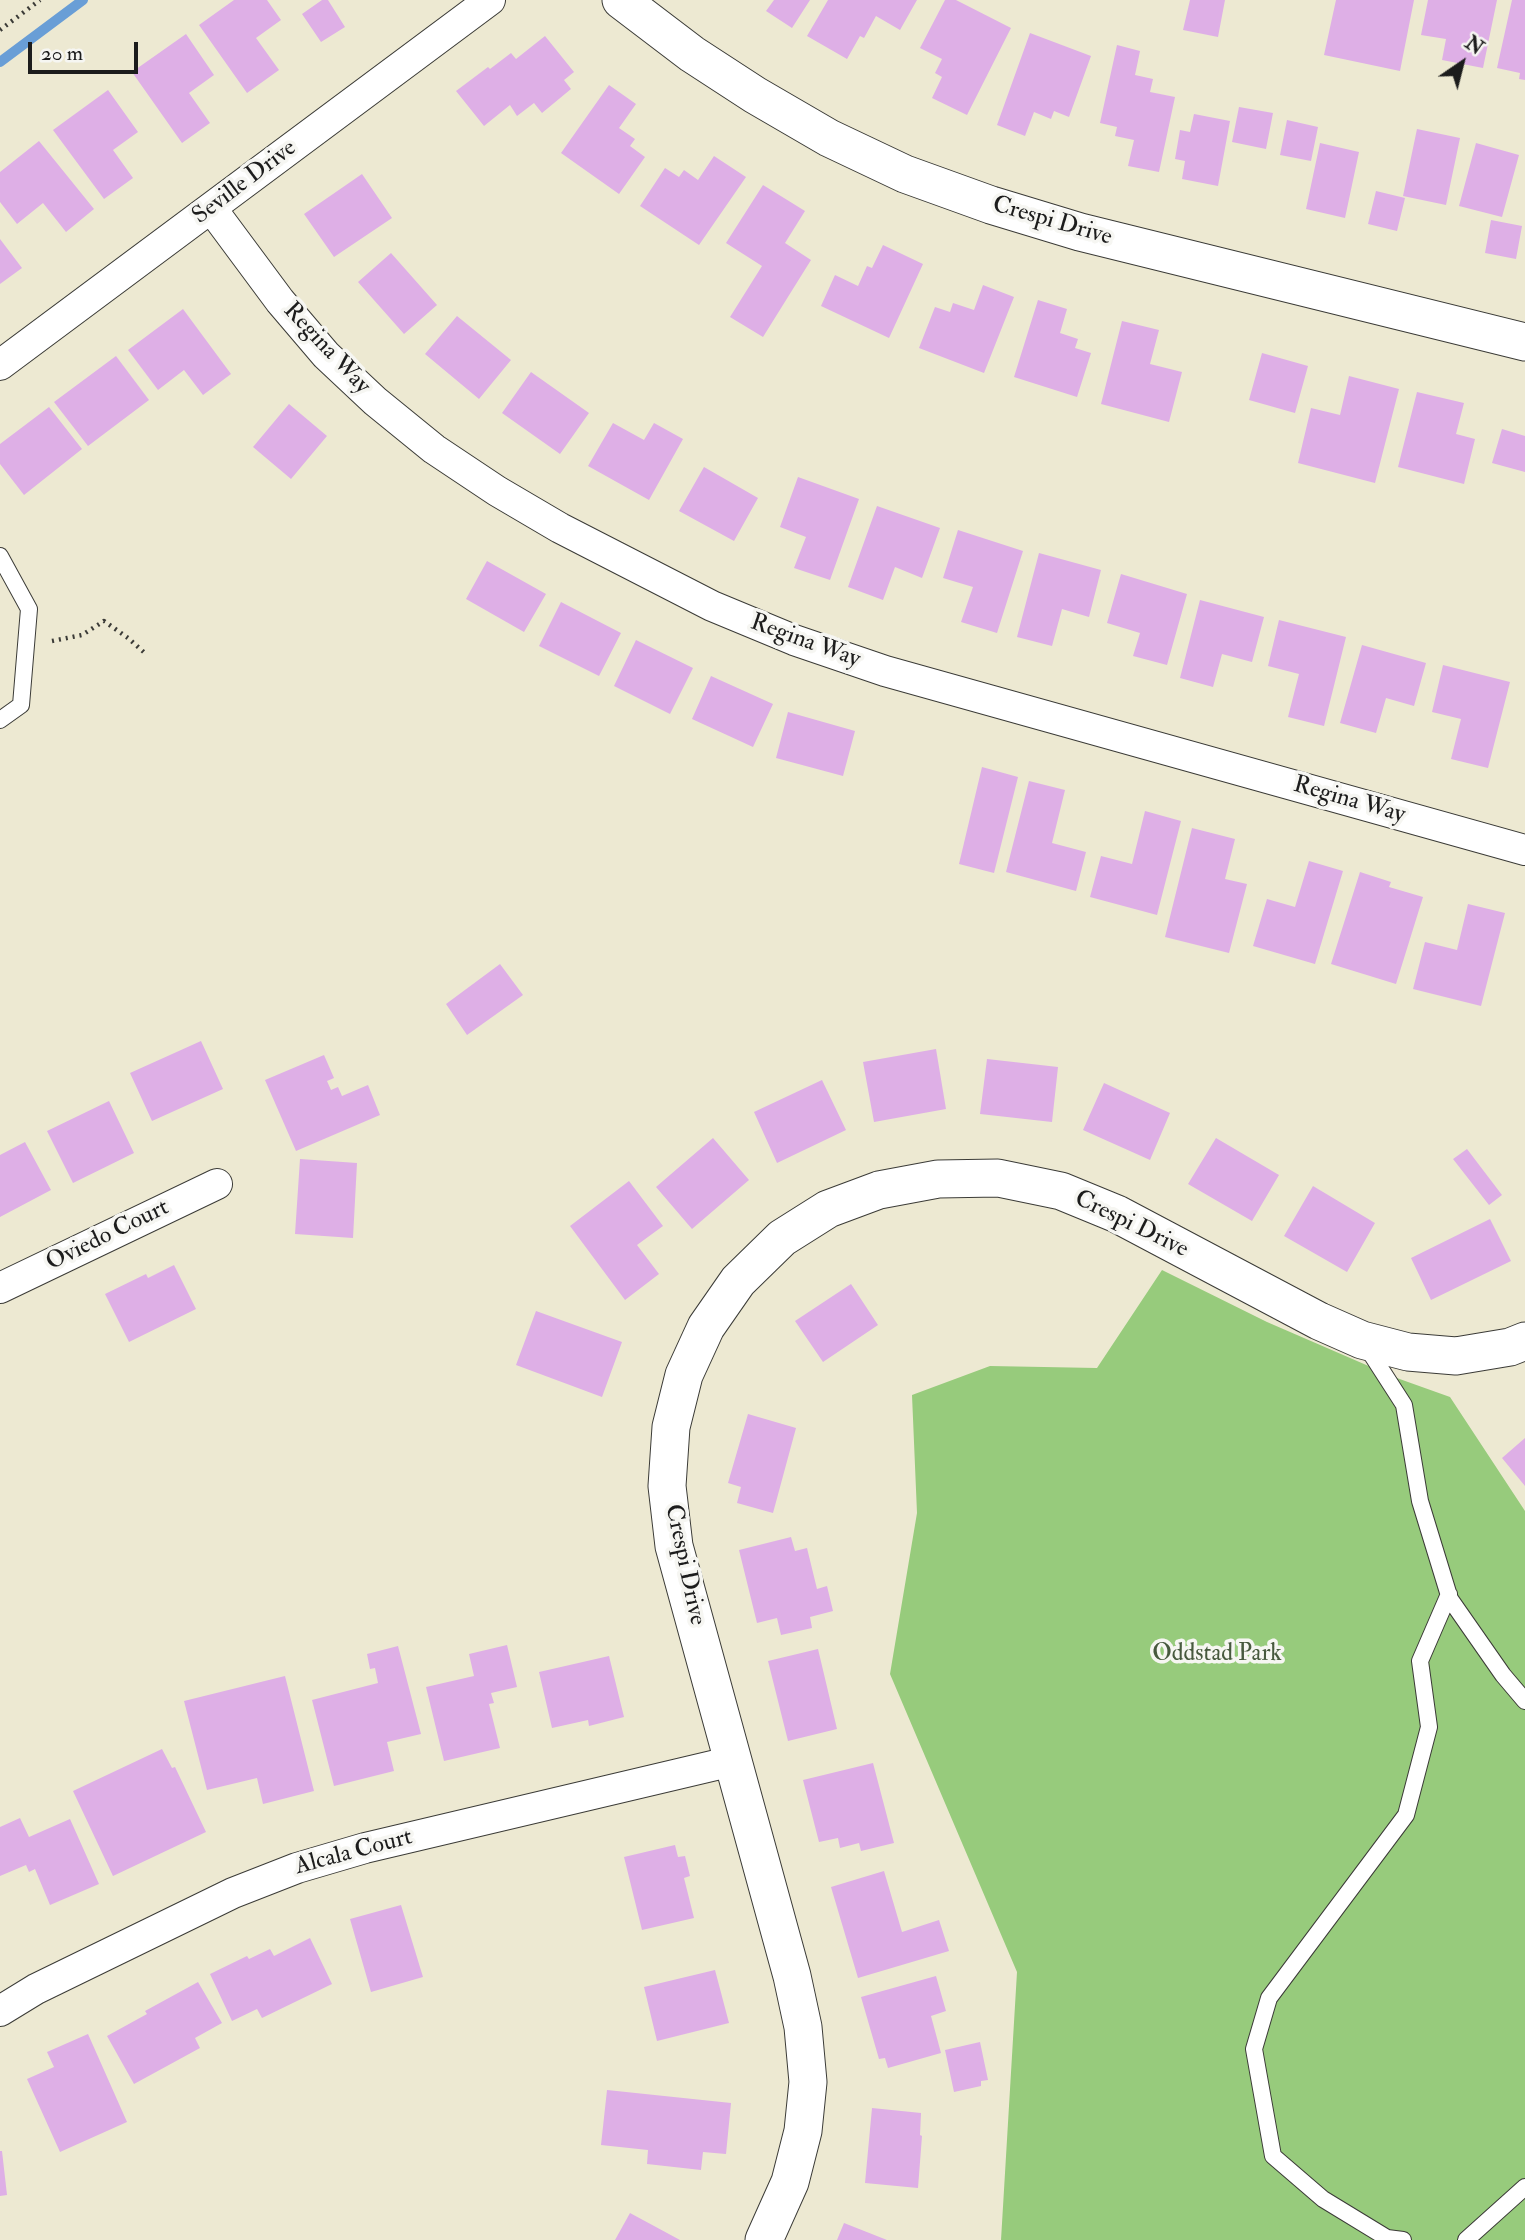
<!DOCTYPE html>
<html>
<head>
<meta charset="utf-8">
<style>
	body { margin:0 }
	#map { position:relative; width:1525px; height:2240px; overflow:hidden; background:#ede9d2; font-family:"IM FELL Double Pica",serif }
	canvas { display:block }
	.north { position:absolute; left:1427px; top:28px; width:70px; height:70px; -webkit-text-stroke:5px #f6f6f2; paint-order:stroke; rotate:35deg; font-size:19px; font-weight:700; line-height:28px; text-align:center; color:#1c1c1c }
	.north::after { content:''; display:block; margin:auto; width:24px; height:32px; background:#1c1c1c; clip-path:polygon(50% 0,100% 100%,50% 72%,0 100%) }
	.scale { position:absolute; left:28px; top:42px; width:110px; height:32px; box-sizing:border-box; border:4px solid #1c1c1c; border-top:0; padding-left:9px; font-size:21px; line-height:24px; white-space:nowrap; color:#1c1c1c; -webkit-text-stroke:5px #f6f6f2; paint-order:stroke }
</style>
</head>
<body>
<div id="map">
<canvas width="1525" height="2240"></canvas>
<div class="north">N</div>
<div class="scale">20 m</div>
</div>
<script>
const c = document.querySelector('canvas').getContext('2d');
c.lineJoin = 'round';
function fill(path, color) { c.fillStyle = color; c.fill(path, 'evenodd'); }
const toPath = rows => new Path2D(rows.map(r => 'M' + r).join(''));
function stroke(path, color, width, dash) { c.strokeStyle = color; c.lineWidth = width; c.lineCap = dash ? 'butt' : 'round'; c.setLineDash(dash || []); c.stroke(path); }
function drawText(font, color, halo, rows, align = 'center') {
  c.font = font + ' "IM FELL Double Pica",serif'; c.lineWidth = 7; c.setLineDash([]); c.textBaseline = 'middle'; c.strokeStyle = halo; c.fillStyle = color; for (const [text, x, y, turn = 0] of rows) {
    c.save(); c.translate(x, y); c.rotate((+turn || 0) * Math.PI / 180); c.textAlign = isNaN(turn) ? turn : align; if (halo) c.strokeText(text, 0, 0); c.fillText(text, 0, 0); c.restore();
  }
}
const green = toPath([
	[1162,1270,1267,1322,1394,1377,1450,1397,1525,1511,1525,2240,1001,2240,1017,1972,890,1674,917,1513,912,1395,990,1366,1097,1368]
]);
const stream = toPath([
	[0,62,83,0]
]);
const building = toPath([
	[234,0,267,0,281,20,256,38,279,70,247,93,199,25],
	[322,0,328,0,345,27,321,42,302,14],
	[774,0,810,0,792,28,766,11],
	[828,0,917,0,900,30,876,16,864,38,860,36,847,59,807,36],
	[945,0,956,0,1011,28,967,115,932,98,942,77,935,73,942,59,920,48],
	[1190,0,1225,0,1218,37,1183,30],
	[1336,0,1414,0,1400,71,1324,55],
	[1428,0,1497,0,1483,68,1442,60,1446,39,1421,35],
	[1512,0,1525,0,1525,80,1519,79,1520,73,1497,68],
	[1030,33,1091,56,1069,117,1054,111,1051,119,1034,112,1025,136,997,125],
	[186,34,214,75,189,93,210,123,182,143,132,72],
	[545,36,574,72,564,80,571,89,542,113,534,103,517,116,510,105,484,126,456,91,488,67,490,69,511,53,516,59],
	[1117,45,1140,51,1135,75,1153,79,1150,92,1175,97,1159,172,1128,166,1134,140,1115,136,1117,127,1100,123],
	[609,85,636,104,619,128,635,139,630,146,645,157,619,194,561,153],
	[108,90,138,132,113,150,133,178,104,199,53,130],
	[1239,107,1273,113,1266,149,1232,142],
	[1194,114,1230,121,1218,186,1182,179,1185,161,1175,159,1180,130,1190,132],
	[1287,120,1318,127,1311,161,1280,155],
	[1417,129,1460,138,1446,205,1403,196],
	[39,141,94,209,66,232,43,203,17,224,0,202,0,172],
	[1320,143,1359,152,1345,218,1306,209],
	[1476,143,1519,155,1502,217,1459,206],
	[714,156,746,177,699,245,640,206,665,168,679,177,684,170,698,180],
	[362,174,392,218,334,257,304,214],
	[763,185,805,211,785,243,811,260,763,337,730,317,762,266,726,243],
	[1376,191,1405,198,1397,231,1368,224],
	[1491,220,1522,226,1516,259,1485,253],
	[0,239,22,268,0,284],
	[883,245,923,264,889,338,821,306,835,275,858,286,867,266,872,268],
	[391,253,437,305,404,334,358,282],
	[983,285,1014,297,984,373,919,348,935,307,950,312,953,303,974,310],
	[1038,300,1067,309,1060,333,1078,339,1075,348,1091,353,1077,397,1014,377],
	[183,309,231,374,203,395,184,370,158,390,128,350],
	[457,316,511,360,479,399,425,354],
	[1122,321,1159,330,1150,364,1182,372,1169,422,1101,404],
	[1262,353,1308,366,1295,413,1249,400],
	[116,356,149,400,88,446,54,402],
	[531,372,589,413,560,454,502,413],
	[1349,376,1399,389,1375,483,1298,463,1311,408,1340,415],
	[1417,392,1464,403,1456,434,1475,439,1464,484,1398,467],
	[289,404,327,436,291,479,253,447],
	[49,407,82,449,24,495,0,464,0,444],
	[613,423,644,440,654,423,683,439,649,500,588,466],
	[1502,429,1525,436,1525,472,1492,463],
	[704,467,758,498,734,541,679,511],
	[798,477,859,499,830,580,794,568,806,537,780,527],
	[877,506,940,528,922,578,895,567,883,600,848,587],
	[958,530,1023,551,997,633,961,622,973,587,943,578],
	[1039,553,1101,570,1089,617,1062,609,1052,646,1017,637],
	[487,561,546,594,524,632,466,599],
	[1121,574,1187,594,1167,665,1133,656,1140,633,1107,623],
	[1200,600,1264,617,1252,662,1222,654,1213,687,1180,678],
	[561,602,621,633,599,676,539,646],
	[1279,620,1346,637,1324,726,1288,717,1299,674,1268,666],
	[636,640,693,668,670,714,614,686],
	[1362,645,1426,663,1414,706,1386,698,1376,733,1340,723],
	[1443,665,1510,682,1488,768,1451,759,1461,719,1432,712],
	[711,676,773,704,753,747,692,719],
	[788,712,855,731,843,776,776,758],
	[982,767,1018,777,994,873,959,864],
	[1029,781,1065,790,1052,843,1086,852,1076,891,1006,872],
	[1145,811,1181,821,1157,915,1090,897,1101,856,1132,864],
	[1192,828,1235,839,1225,879,1247,884,1229,953,1165,937],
	[1309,861,1343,871,1315,964,1253,946,1267,899,1295,907],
	[1360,872,1391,882,1389,887,1423,897,1396,984,1331,964],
	[1468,904,1505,913,1481,1006,1413,989,1425,942,1457,950],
	[500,964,523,995,467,1035,446,1004],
	[201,1041,223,1089,152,1121,130,1073],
	[936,1049,946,1109,874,1122,863,1062],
	[324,1055,334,1078,327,1081,331,1090,338,1087,342,1096,368,1085,380,1115,296,1151,265,1080],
	[987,1059,1058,1067,1052,1122,980,1114],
	[822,1080,846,1130,777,1163,754,1112],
	[1104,1083,1170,1113,1150,1160,1083,1130],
	[109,1101,134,1153,73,1183,47,1131],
	[713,1138,749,1180,692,1229,656,1187],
	[1216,1138,1279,1175,1252,1221,1188,1184],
	[25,1142,51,1190,0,1217,0,1155],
	[1467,1149,1502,1195,1489,1205,1453,1159],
	[300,1159,357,1163,353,1238,295,1234],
	[629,1181,663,1226,637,1245,659,1274,625,1300,570,1226],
	[1313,1186,1375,1223,1347,1272,1284,1236],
	[1490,1219,1511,1261,1431,1300,1411,1258],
	[174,1265,196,1309,129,1342,105,1294,146,1274,148,1278],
	[851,1284,878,1325,823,1362,795,1321],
	[536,1311,622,1342,602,1397,516,1365],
	[748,1414,796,1428,773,1513,737,1503,741,1487,728,1483],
	[1525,1438,1525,1486,1502,1458],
	[791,1537,795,1551,807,1548,817,1589,827,1586,833,1611,810,1617,812,1628,781,1635,777,1618,757,1623,739,1550],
	[507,1645,517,1687,491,1693,494,1703,489,1704,500,1748,444,1761,426,1687,474,1676,469,1654],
	[398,1646,421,1734,387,1742,394,1771,334,1786,312,1700,378,1683,375,1668,370,1669,367,1654],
	[818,1649,837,1729,788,1741,768,1661],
	[609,1656,624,1717,589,1726,588,1720,552,1728,539,1672],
	[285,1676,314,1791,263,1804,257,1778,207,1790,184,1701],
	[162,1749,172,1768,175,1767,206,1832,113,1876,73,1791],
	[873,1763,894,1843,861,1851,859,1843,840,1848,838,1838,819,1842,803,1780],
	[20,1818,29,1837,70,1819,99,1884,50,1905,35,1869,29,1872,26,1865,0,1876,0,1827],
	[675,1845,678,1857,685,1856,690,1876,684,1878,694,1918,642,1930,624,1857],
	[884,1871,902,1932,939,1920,949,1951,858,1978,831,1887],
	[401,1905,423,1977,371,1992,350,1919],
	[310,1938,332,1984,262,2018,257,2009,232,2021,210,1974,247,1956,249,1959,270,1949,274,1956],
	[715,1970,729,2023,657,2041,644,1987],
	[936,1976,946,2011,931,2016,941,2053,888,2068,885,2058,879,2059,861,1997],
	[198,1982,222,2023,195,2038,200,2048,134,2084,107,2036,147,2014,145,2011],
	[88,2034,127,2122,60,2152,27,2079,54,2067,47,2052],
	[980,2042,988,2080,981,2081,981,2086,954,2092,945,2050],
	[607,2090,731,2103,726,2154,703,2152,701,2170,647,2164,648,2150,601,2145],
	[872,2108,921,2113,920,2135,922,2136,918,2188,865,2183],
	[0,2151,2,2151,7,2195,0,2196],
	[630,2213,680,2240,615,2240],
	[844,2223,887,2240,837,2240]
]);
const path = toPath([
	[0,30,40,0],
	[52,641,82,635,104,621,128,638,147,655]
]);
const service = toPath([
	[0,556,29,609,21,705,0,720],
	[1366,1346,1404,1405,1420,1501,1450,1599,1503,1675,1525,1701],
	[1403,2240,1387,2238,1323,2199,1273,2156,1254,2049,1269,1998,1406,1815,1429,1727,1420,1661,1449,1594],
	[1466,2240,1525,2187]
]);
const minor = toPath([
	[211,208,280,301,326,355,375,401,434,449,497,491,560,528,712,606,794,640,885,671,1525,850],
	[0,365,490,0],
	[0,1288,217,1184],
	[0,2011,36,1989,233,1893,297,1868,365,1848,733,1761]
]);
const tertiary = toPath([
	[621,0,692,54,755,95,829,138,905,174,991,205,1080,232,1525,342],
	[764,2240,790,2182,803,2131,808,2082,803,2027,792,1976,674,1546,667,1486,671,1427,684,1375,706,1327,738,1281,782,1238,828,1209,879,1190,938,1179,998,1178,1061,1191,1117,1214,1319,1321,1362,1340,1408,1352,1456,1356,1510,1347,1525,1341]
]);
const streetNames = [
	["Seville Drive",245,183,-37],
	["Crespi Drive",1052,222,16],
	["Regina Way",326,349,47],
	["Regina Way",805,642,20],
	["Regina Way",1349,801,16],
	["Crespi Drive",1131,1225,26],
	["Oviedo Court",108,1236,-26],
	["Crespi Drive",684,1565,78],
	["Alcala Court",354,1853,-15]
];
const parkNames = [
	["Oddstad Park",1217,1655]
];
fill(green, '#97cb7c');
stroke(stream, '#699ed6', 10);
fill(building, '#deafe6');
stroke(service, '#3b3b37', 18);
stroke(minor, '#3b3b37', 32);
stroke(tertiary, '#3b3b37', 39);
stroke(path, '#3b3b37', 4.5, [2, 5]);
stroke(service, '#fff', 16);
stroke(minor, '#fff', 30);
stroke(tertiary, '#fff', 37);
drawText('24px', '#1c1c1c', '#f6f6f2', streetNames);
drawText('24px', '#47593e', '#f6f6f2', parkNames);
</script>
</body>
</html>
